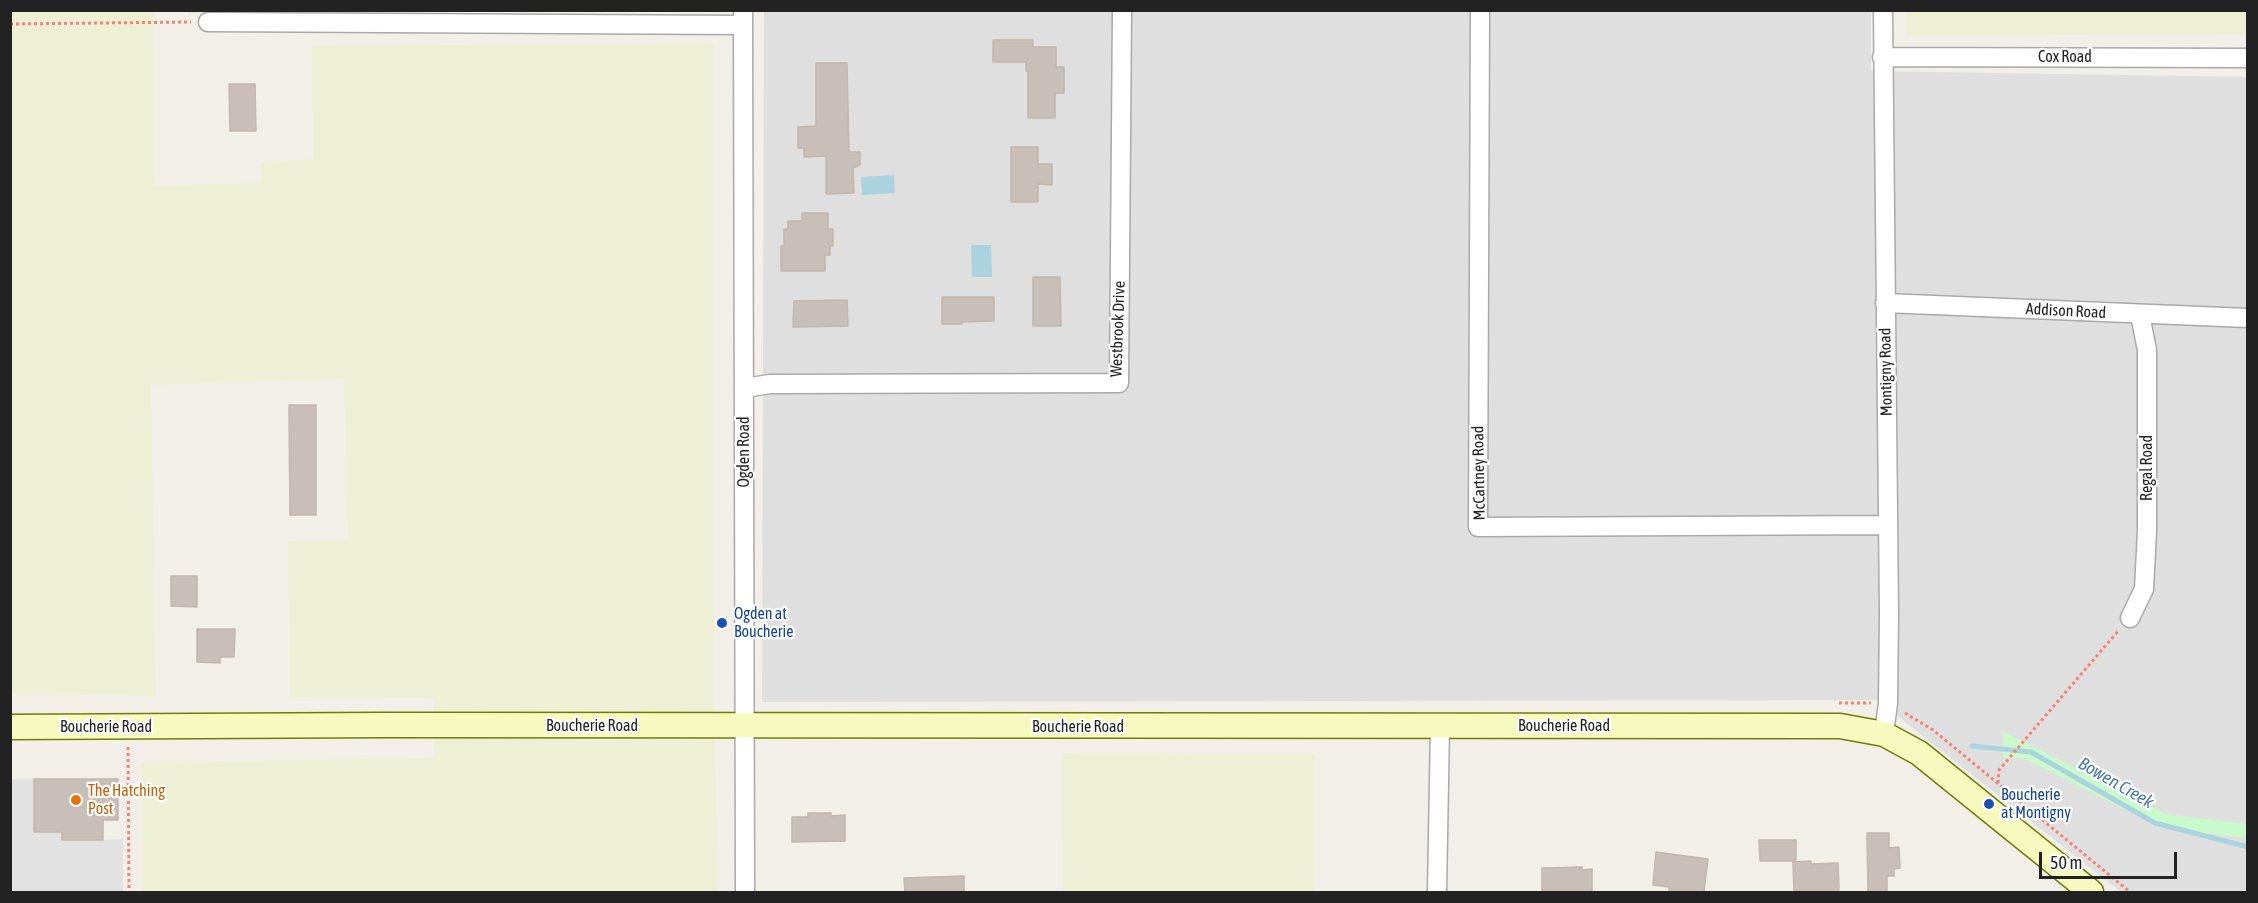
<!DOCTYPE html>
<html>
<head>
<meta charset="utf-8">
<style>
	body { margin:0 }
	#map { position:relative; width:2258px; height:903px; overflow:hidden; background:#f2efe9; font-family:"Asap Condensed",sans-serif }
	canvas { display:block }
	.frame { position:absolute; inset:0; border:12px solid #222; pointer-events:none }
	.scale { position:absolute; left:2039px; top:852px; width:138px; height:27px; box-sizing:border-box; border:3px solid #222; border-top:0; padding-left:8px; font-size:18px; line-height:21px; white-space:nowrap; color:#222; -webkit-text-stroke:4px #fff; paint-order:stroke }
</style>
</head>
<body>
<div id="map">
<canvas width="2258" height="903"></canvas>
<div class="frame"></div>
<div class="scale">50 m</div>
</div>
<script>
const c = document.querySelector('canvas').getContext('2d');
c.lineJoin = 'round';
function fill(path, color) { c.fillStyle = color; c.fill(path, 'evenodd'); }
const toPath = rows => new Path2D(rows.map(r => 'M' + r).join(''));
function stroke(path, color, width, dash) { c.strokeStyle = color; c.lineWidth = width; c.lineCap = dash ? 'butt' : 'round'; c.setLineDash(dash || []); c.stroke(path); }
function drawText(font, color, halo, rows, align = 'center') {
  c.font = font + ' "Asap Condensed",sans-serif'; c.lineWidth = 4.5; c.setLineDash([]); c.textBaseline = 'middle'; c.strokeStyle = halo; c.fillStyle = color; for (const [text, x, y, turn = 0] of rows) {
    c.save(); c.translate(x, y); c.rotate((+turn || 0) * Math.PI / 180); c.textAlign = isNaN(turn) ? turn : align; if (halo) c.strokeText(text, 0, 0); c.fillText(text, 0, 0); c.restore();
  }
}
const residential = toPath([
	[188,10,382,11,188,13],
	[1871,10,1871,71,2247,77,2247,892,2121,892,1877,700,762,702,764,11]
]);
const farmland = toPath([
	[11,11,154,11,155,185,261,183,261,162,313,159,312,46,714,43,714,688,718,892,142,892,141,762,434,758,434,698,290,697,288,541,348,540,344,379,151,385,156,696,11,694],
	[1907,11,2247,11,2247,34,1907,36],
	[1062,753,1315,754,1314,892,1063,892]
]);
const park = toPath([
	[2003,731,2165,814,2247,824,2247,838,2161,828,2024,758,2003,758]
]);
const parking = toPath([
	[10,779,34,779,34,832,62,832,103,840,123,839,123,892,11,892]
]);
const water = toPath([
	[894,175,895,193,862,195,861,177],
	[971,245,991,245,992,277,972,277]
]);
const stream = toPath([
	[1972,746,2031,752,2155,823,2248,847]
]);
const building = toPath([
	[993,40,1033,40,1033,47,1056,47,1056,67,1064,67,1064,93,1055,93,1055,118,1028,118,1028,71,1026,71,1026,62,993,62,993,40],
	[816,63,847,63,849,152,860,152,860,165,853,168,854,193,826,194,826,156,804,157,804,148,798,148,798,127,816,126,816,63],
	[229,84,255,84,256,131,230,131,229,84],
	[1011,147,1038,147,1038,164,1052,164,1052,185,1038,184,1038,202,1011,202,1011,147],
	[802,213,828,213,828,229,833,229,833,246,830,246,830,255,825,255,825,271,781,271,781,246,784,246,784,229,788,229,788,221,802,221,802,213],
	[1033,277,1060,277,1061,326,1033,326,1033,277],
	[942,297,994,297,994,321,962,322,962,324,942,324,942,297],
	[847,300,848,326,793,327,794,301,847,300],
	[289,405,316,405,316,515,290,515,289,405],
	[171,576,197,576,197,607,171,606,171,576],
	[197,629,235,629,234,657,220,657,220,663,197,662,197,629],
	[34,779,118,779,118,820,103,820,103,840,62,840,62,832,34,832,34,779],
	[808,813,831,813,831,816,845,815,845,841,792,842,792,817,808,817,808,813],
	[1867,833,1889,833,1889,848,1899,847,1900,868,1894,869,1894,876,1887,876,1887,892,1868,892,1867,833],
	[1759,840,1796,840,1796,861,1760,861,1759,840],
	[1656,852,1708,859,1704,892,1669,892,1669,887,1653,885,1656,852],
	[1811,861,1811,864,1838,863,1839,892,1794,892,1793,862,1811,861],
	[1582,867,1582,870,1592,869,1592,892,1542,892,1542,868,1582,867],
	[964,876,964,892,905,892,904,878,964,876]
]);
const path = toPath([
	[10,24,191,22],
	[1839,703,1871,703],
	[1905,713,1933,730,2130,892],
	[128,747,129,892],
	[1998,783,1999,770,2119,630]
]);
const minor = toPath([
	[743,10,745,892],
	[1480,10,1478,527,1888,525],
	[1883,10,1889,615,1888,703,1884,734],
	[208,22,743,25],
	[1882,57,2248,58],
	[1885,303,2248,318],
	[745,388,770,384,1119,383,1122,10],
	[2130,618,2144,589,2147,531,2147,350,2140,315],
	[1437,892,1440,727]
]);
const secondary = toPath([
	[10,727,383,725,1840,726,1884,734,1919,753,2091,892]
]);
const markers = [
	[722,623,6,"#1a4fb4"],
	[76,800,6,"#e8710a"],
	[1989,804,6,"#1a4fb4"]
];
const streetNames = [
	["Cox Road",2065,57],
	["Addison Road",2066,311,3],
	["Westbrook Drive",1118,329,-88],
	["Montigny Road",1886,372,-91],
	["Ogden Road",744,452,-90],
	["Regal Road",2147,468,-90],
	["McCartney Road",1479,473,-91],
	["Boucherie Road",592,726],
	["Boucherie Road",1564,726],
	["Boucherie Road",106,727],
	["Boucherie Road",1078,727]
];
const transitNames = [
	["Ogden at",734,614],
	["Boucherie",734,632],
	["Boucherie",2001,795],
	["at Montigny",2001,813]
];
const foodNames = [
	["The Hatching",88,791],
	["Post",88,809]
];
const waterNames = [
	["Bowen Creek",2116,783,30]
];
fill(residential, '#e0dfdf');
fill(farmland, '#eef0d5');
fill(park, '#c8facc');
fill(parking, '#e2e2e2');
fill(water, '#aad3df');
stroke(stream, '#aad3df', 5);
fill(building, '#c7bfb8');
stroke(building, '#c4b6ab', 1.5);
stroke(minor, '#a9a9a9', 21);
stroke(secondary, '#707d05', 27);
stroke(path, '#fa8072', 3, [3, 3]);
stroke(minor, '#fff', 18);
stroke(secondary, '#f7fabf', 24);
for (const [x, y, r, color] of markers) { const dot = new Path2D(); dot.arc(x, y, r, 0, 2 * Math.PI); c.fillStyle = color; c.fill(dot); stroke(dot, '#fff', 2); }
drawText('16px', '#222', '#fff', streetNames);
drawText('16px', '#164399', '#fff', transitNames, 'left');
drawText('16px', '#c56008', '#fff', foodNames, 'left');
drawText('italic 18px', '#4a7aab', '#fff', waterNames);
</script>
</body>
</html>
